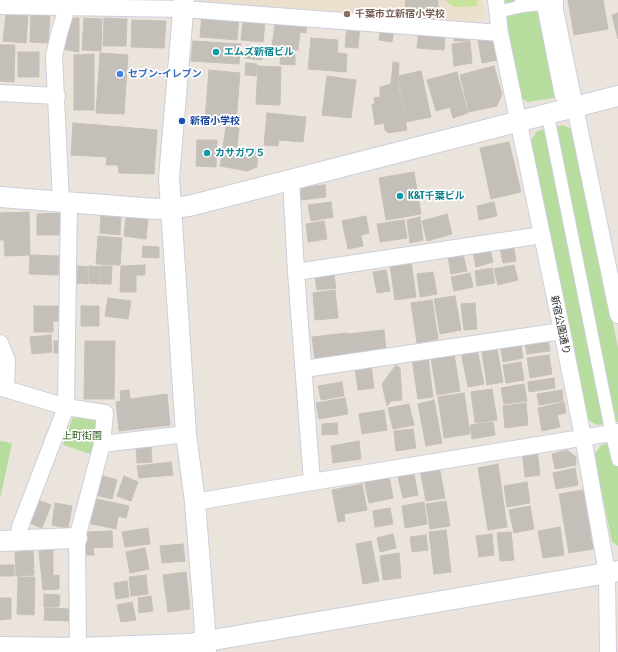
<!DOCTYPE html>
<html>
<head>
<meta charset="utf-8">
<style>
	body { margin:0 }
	canvas { display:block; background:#ebe4dd }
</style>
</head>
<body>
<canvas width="618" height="652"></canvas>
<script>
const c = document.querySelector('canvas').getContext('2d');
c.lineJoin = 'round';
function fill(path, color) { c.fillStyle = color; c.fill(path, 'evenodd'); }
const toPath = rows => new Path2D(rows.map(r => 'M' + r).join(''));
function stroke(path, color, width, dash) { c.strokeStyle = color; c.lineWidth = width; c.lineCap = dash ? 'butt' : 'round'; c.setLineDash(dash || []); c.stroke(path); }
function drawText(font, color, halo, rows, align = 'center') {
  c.font = font + ' "Fira Sans Condensed","Noto Sans JP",sans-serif'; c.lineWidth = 3.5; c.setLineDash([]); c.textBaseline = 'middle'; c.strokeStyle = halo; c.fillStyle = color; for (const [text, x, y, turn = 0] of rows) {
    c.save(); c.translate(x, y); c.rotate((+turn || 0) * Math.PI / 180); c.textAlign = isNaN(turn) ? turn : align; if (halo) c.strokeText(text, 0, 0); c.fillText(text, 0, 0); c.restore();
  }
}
const education = toPath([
	[197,0,483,0,483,17,476,26,196,8]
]);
const green = toPath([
	[503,0,548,0,559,97,528,102,521,98,504,15],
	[563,125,573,130,618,348,618,422,597,425,586,419,530,142,537,131],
	[83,413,95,416,100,425,94,455,63,445,73,417],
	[0,441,12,443,0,499],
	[618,442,618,546,612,542,594,455,601,445]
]);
const pitch = toPath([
	[445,0,477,0,477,6,454,7]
]);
const building = toPath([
	[406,0,438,0,438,9,434,9,426,14,417,16,417,8,405,7,406,0],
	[568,0,603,0,608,29,574,35,568,0],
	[618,13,618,39,612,15,618,13],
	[6,14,28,15,26,43,3,41,6,14],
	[31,14,50,14,48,43,30,42,31,14],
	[202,14,239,17,237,40,200,37,202,14],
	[276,17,307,21,306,33,300,32,298,50,272,47,276,17],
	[68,18,79,18,79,52,62,49,68,18],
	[84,18,102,19,101,51,82,50,84,18],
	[104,18,127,19,126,46,103,46,104,18],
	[243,19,265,21,263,42,241,40,243,19],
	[132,20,166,21,164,48,131,47,132,20],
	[347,26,360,26,358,48,345,47,347,26],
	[381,27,394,29,392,42,379,40,381,27],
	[419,28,445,30,444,50,417,48,419,28],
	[454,31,469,32,469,41,454,41,454,31],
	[492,33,497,60,482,63,477,35,492,33],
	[311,38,338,40,337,53,347,54,346,72,308,69,311,38],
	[193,41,241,44,239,64,191,61,193,41],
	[470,42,472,63,454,66,452,44,470,42],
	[0,45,15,45,14,82,0,81,0,45],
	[246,46,263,47,262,60,245,58,246,46],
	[281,50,295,50,295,65,280,64,281,50],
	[18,52,39,52,39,77,18,77,18,52],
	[100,53,128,55,124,114,96,113,100,53],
	[94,54,94,110,74,110,74,55,94,54],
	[393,62,399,63,398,84,407,130,388,133,385,130,384,123,375,125,372,104,375,104,374,98,380,97,380,87,391,84,393,62],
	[246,63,257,64,256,76,245,75,246,63],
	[258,66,281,67,280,105,256,104,258,66],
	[494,66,502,94,497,106,469,112,460,75,494,66],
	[209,70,240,73,236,123,205,121,209,70],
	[421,71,431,117,406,122,398,76,421,71],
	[457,72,468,113,453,118,450,107,436,111,427,80,457,72],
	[327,76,356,80,351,118,322,115,327,76],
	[267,113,306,117,303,142,279,140,278,146,264,145,267,113],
	[73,123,157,130,154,174,119,173,118,165,106,165,107,157,71,155,73,123],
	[226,127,239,128,237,148,258,149,257,167,247,171,220,166,226,127],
	[197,140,217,140,216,167,196,166,197,140],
	[509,142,521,192,491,199,480,148,509,142],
	[414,172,421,214,386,220,379,178,414,172],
	[325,185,326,197,301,200,300,187,325,185],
	[331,202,333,217,311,221,308,205,331,202],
	[494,202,497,216,479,220,477,206,494,202],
	[29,212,30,255,5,256,4,240,0,240,0,213,29,212],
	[63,213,63,235,37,235,37,214,63,213],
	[447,214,452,234,427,241,422,221,447,214],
	[101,216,121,217,120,235,100,233,101,216],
	[366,216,369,233,361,235,363,246,348,249,342,221,366,216],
	[126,217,148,219,146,239,124,236,126,217],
	[420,217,423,240,410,243,407,220,420,217],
	[404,220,407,238,380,242,377,224,404,220],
	[324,221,327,239,308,242,306,224,324,221],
	[98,236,122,238,120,265,96,264,98,236],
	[513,242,516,261,503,263,499,244,513,242],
	[143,246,159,247,159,258,142,257,143,246],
	[490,249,493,262,476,267,473,253,490,249],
	[463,254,467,271,451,274,448,257,463,254],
	[30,255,59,256,58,275,29,274,30,255],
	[411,261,416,297,395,300,390,265,411,261],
	[145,265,145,275,136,275,136,292,120,292,121,266,145,265],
	[514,265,518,280,498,285,494,269,514,265],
	[78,266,88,267,88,284,77,283,78,266],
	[89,266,100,267,100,284,89,283,89,266],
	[101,266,112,266,111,284,101,284,101,266],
	[492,268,495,283,477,286,475,271,492,268],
	[386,270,390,291,377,293,373,272,386,270],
	[433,272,437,294,420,297,417,274,433,272],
	[470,273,473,287,454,291,451,277,470,273],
	[334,275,336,288,317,290,315,277,334,275],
	[335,290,338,318,315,320,313,293,335,290],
	[455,296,461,330,440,334,434,299,455,296],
	[108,298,131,301,128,319,105,316,108,298],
	[432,300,438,339,417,343,411,303,432,300],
	[475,303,477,329,464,330,461,304,475,303],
	[34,306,62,306,61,321,53,321,53,332,34,332,34,306],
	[81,306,99,306,99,326,81,326,81,306],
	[384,330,386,350,350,354,347,334,384,330],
	[347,333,349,357,315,360,312,337,347,333],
	[547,334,550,351,527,354,524,338,547,334],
	[51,335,52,352,32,354,30,337,51,335],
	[520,339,523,358,503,362,500,343,520,339],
	[54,341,66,341,67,353,54,353,54,341],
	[85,341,115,341,114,399,84,399,85,341],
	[496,343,503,382,487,385,481,346,496,343],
	[477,349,484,384,468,387,461,352,477,349],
	[454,354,460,391,437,395,431,358,454,354],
	[549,355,552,374,530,378,527,358,549,355],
	[428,357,433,397,418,399,412,359,428,357],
	[521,362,524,380,506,383,503,365,521,362],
	[371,365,374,388,358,390,355,367,371,365],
	[396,365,400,368,402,400,391,401,387,406,382,384,396,365],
	[554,378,555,388,529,392,528,382,554,378],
	[342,382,344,396,321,400,318,386,342,382],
	[524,384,527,401,504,404,501,388,524,384],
	[492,389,497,420,475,423,471,392,492,389],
	[129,390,130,399,167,394,170,425,119,431,116,402,121,401,120,391,129,390],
	[562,390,563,401,539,405,537,394,562,390],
	[464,393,470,434,444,438,438,397,464,393],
	[345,398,348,414,319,419,316,403,345,398],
	[434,400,442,443,426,446,418,404,434,400],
	[564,402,566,413,557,415,560,427,542,431,538,408,564,402],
	[526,403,528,425,505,428,503,406,526,403],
	[409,404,414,425,393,429,388,408,409,404],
	[384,410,387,430,362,434,359,414,384,410],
	[493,422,495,435,472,439,470,425,493,422],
	[337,423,338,434,322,435,322,424,337,423],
	[413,429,416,448,396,451,394,431,413,429],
	[359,441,361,459,333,463,331,446,359,441],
	[151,446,152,462,137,463,136,447,151,446],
	[537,450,540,475,525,477,522,452,537,450],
	[567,450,576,457,576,465,555,469,552,454,567,450],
	[171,462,173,475,139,478,137,466,171,462],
	[498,464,507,527,488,530,478,468,498,464],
	[439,466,445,498,426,501,420,469,439,466],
	[575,468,578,485,556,489,553,473,575,468],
	[413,469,418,495,403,498,397,473,413,469],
	[100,475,117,480,112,499,95,495,100,475],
	[124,476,138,482,131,501,117,496,124,476],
	[389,476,393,498,369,503,364,480,389,476],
	[527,482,530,503,507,507,504,486,527,482],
	[362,484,367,510,344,514,345,521,338,522,332,490,362,484],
	[583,490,593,549,569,553,559,494,583,490],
	[92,498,129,506,126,518,118,516,116,529,87,523,92,498],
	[38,500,51,505,42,528,29,523,38,500],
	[446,501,450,526,430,529,426,504,446,501],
	[424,502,427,524,405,528,402,506,424,502],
	[55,503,72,506,68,528,52,525,55,503],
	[530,506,534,529,514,533,509,510,530,506],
	[390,508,393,524,375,527,373,511,390,508],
	[560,527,564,555,543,558,538,531,560,527],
	[148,528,150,544,125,547,122,532,148,528],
	[446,530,451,572,434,574,429,532,446,530],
	[112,531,113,547,93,548,94,555,85,555,84,532,112,531],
	[511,532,514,560,500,561,497,533,511,532],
	[393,534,396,548,380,552,377,538,393,534],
	[492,534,494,555,479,557,476,536,492,534],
	[426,535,428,550,412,552,410,537,426,535],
	[371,541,379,581,363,584,356,544,371,541],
	[183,544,185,561,162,563,160,546,183,544],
	[145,548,149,569,130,573,126,552,145,548],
	[53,550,53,576,59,575,59,589,43,590,39,551,53,550],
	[33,551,34,575,16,576,15,552,33,551],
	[399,553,401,578,383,580,380,556,399,553],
	[0,565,14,565,14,576,0,576,0,565],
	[186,572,190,609,168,612,163,575,186,572],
	[146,575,148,594,131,596,129,577,146,575],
	[18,577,35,577,34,615,17,614,18,577],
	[127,581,129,597,116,599,114,583,127,581],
	[44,594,60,595,59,607,44,607,44,594],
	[151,596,153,611,139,613,138,598,151,596],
	[0,598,11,598,11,619,0,620,0,598],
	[132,602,136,620,121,622,117,605,132,602],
	[45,608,70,609,69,621,44,620,45,608]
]);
const pedestrian = toPath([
	[521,0,523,6,542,4],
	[542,0,561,96],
	[506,10,523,6],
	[549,121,610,425],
	[613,439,618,460]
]);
const minor = toPath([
	[496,0,500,33,562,331,583,437,607,573,608,652],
	[555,0,555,10,618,315],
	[0,6,184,9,500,33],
	[0,93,57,96],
	[291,180,296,272,312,482],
	[61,202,54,56,59,34,67,7,67,0],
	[296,272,542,235],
	[0,343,7,360,6,389],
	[304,369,562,331],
	[0,388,6,389,66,407,105,413,102,444,77,538,78,648],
	[102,444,186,434],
	[195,502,312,482,618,432],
	[18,541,20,527,66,407,69,202]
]);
const tertiary = toPath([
	[184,0,169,178,186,434,195,502,204,615,206,652],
	[0,197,156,209,171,208,189,206,618,96],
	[0,541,77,538],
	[0,647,78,648,189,644,618,571]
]);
const markers = [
	[347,14,4,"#8d6e63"],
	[216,52,4,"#0f9aa8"],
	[120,74,4,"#3f7fe0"],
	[182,121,4,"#1a4fb4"],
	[207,153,4,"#0f9aa8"],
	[400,196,4,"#0f9aa8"]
];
const educationNames = [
	["千葉市立新宿小学校",355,14]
];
const cultureNames = [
	["エムズ新宿ビル",224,52],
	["カサガワ５",215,153],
	["K&T千葉ビル",408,196]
];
const shopNames = [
	["セブン-イレブン",128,74]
];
const transitNames = [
	["新宿小学校",190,121]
];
const streetNames = [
	["新宿公園通り",560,325,78]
];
const parkNames = [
	["上町街園",82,436]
];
fill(education, '#ebe0ce');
fill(green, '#b7dd9e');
fill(pitch, '#c8e49b');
fill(building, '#c4bfb9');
stroke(building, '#c6c0b7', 1);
stroke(pedestrian, '#cccfdb', 14);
stroke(minor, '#cccfdb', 18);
stroke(tertiary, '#cccfdb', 22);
stroke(pedestrian, '#fff', 12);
stroke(minor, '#fff', 16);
stroke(tertiary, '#fff', 20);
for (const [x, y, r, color] of markers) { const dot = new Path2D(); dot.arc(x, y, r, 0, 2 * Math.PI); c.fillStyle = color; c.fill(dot); stroke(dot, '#fff', 1.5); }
drawText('bold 10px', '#785e54', '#fff', educationNames, 'left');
drawText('bold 10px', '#0d838f', '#fff', cultureNames, 'left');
drawText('bold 10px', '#366cbe', '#fff', shopNames, 'left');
drawText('bold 10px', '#164399', '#fff', transitNames, 'left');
drawText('10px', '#2a2a2a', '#fff', streetNames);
drawText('10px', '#316120', '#fff', parkNames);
</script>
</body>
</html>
